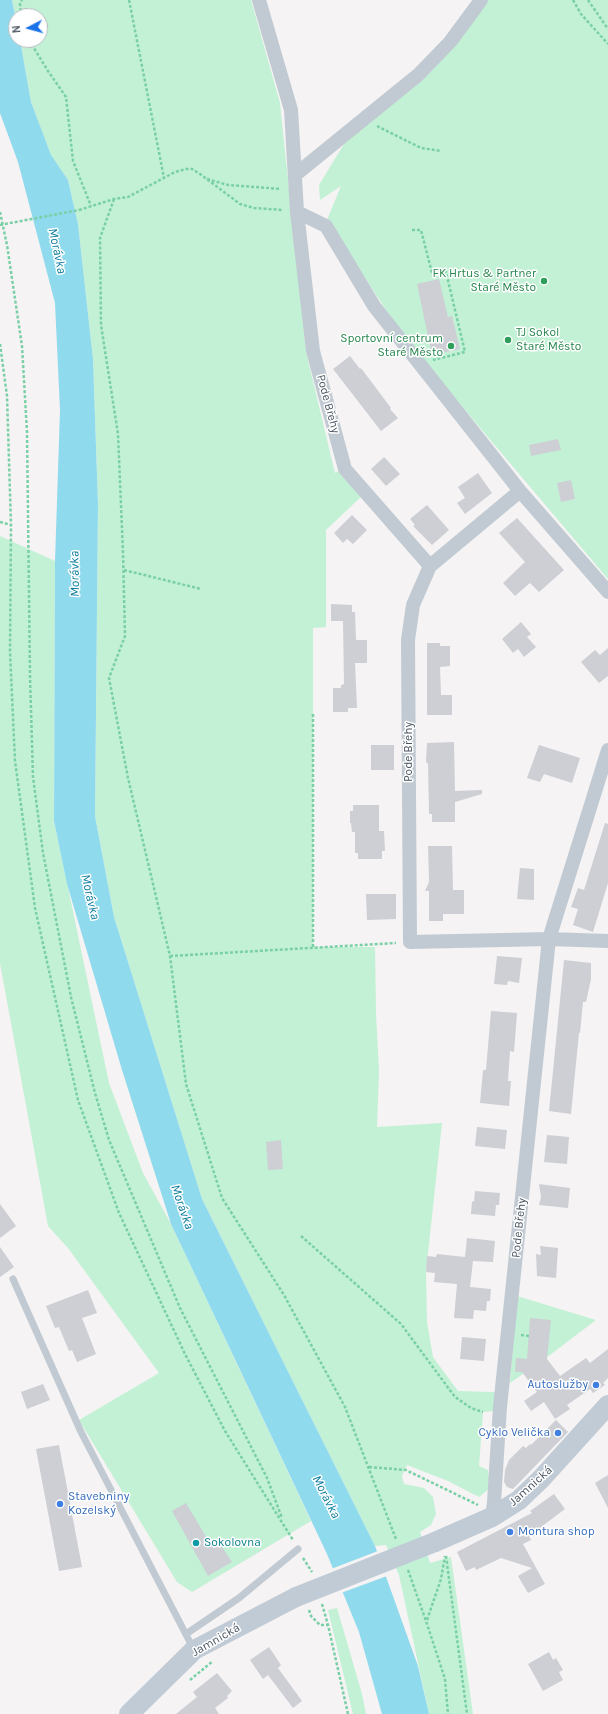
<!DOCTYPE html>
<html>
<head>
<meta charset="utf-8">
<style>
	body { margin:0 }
	#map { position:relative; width:608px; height:1714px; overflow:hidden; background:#f5f3f3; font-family:Karla,sans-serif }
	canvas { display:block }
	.north { position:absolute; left:8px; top:8px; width:40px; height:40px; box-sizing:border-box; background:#fff; border:1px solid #b7bbc0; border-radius:50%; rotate:264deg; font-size:11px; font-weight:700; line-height:16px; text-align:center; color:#4a5661 }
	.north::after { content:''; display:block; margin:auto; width:14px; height:18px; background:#1a73e8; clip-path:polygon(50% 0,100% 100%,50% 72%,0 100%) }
</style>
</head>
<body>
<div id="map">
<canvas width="608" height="1714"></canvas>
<div class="north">N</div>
</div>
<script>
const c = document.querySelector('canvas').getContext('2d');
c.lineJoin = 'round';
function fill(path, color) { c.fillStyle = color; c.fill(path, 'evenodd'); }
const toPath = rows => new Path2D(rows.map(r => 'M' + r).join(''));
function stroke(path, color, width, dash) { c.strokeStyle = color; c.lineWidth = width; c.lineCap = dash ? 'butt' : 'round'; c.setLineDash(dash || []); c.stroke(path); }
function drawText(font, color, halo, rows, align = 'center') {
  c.font = font + ' Karla,sans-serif'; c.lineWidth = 3; c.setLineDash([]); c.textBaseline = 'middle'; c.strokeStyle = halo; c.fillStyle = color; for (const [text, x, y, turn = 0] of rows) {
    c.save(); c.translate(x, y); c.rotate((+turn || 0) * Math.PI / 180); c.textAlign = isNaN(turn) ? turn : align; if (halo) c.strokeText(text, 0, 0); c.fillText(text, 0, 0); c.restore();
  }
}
const green = toPath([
	[12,0,251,0,280,103,306,352,335,473,342,469,363,495,326,530,326,627,313,628,313,947,375,947,376,1013,379,1071,377,1127,442,1123,426,1272,427,1322,433,1357,458,1391,495,1392,494,1411,483,1412,479,1466,488,1470,490,1488,479,1497,448,1481,407,1465,402,1476,404,1484,424,1488,433,1497,436,1514,431,1525,420,1532,430,1563,451,1557,473,1714,429,1714,399,1575,386,1545,375,1546,202,1199,114,917,95,816,98,504,93,359,78,224,68,180,51,156,31,102,20,40,40,40,40,16,16,16,16,20],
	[488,0,608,0,608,579,426,364,390,316,327,220,341,186,320,200,319,185,347,139],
	[0,536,55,561,54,821,109,1083,143,1173,171,1224,311,1521,192,1592,177,1582,79,1420,159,1373,68,1248,48,1226,0,963],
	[517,1296,596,1320,546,1358,510,1383],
	[337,1608,362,1694,366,1714,353,1714,328,1610]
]);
const water = toPath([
	[0,0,12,0,16,20,16,40,20,40,31,102,51,155,68,180,78,224,93,359,98,504,95,816,114,917,202,1199,375,1546,418,1666,429,1714,382,1714,359,1632,327,1554,171,1224,122,1070,67,884,54,821,55,561,60,410,55,303,18,162,0,113]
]);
const pier = toPath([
	[378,1551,387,1576,341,1593,331,1569]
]);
const building = toPath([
	[439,279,448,317,452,316,460,349,432,355,417,284],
	[350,356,360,369,361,368,391,408,390,409,398,418,381,431,333,369],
	[558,439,561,450,531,456,529,445],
	[384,457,400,474,386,486,371,469],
	[478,473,492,493,465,514,457,503,465,498,458,487],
	[571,480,575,499,561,502,557,483],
	[427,505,449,530,432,545,413,526,415,525,410,519],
	[352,515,367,530,353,544,347,539,343,543,334,533],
	[517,518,564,570,539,592,530,583,515,596,503,583,525,562,499,533],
	[331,604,352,605,352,612,355,612,356,640,367,640,367,663,355,663,357,708,348,708,348,712,333,712,333,688,341,688,341,685,344,684,343,621,331,621],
	[521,622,531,634,527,637,536,647,524,657,518,649,513,653,502,639],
	[427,643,440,643,440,646,450,646,450,666,440,667,441,695,452,695,452,715,427,715],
	[608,648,608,676,599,683,581,662,595,650,600,655],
	[454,742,455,791,482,790,482,794,455,802,455,822,432,822,432,814,429,814,428,764,426,762,427,743],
	[371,745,394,745,394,770,371,770],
	[539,745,580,758,572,783,544,774,540,782,527,778],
	[353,805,379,805,379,831,384,831,385,851,382,851,382,859,358,859,358,853,355,853,355,832,352,832,351,823,350,823,350,811,353,811],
	[605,823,608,824,608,883,593,932,573,925,578,909,571,907,578,888,584,890],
	[428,846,452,846,453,890,464,890,464,914,443,914,443,921,429,921,429,891,425,891,429,882],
	[520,868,534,869,534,900,517,899],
	[366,894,396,894,396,919,367,920],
	[497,956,522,958,519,983,508,981,507,985,494,984],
	[564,960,591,963,591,979,586,1002,583,1002,580,1033,579,1033,571,1114,549,1111],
	[491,1011,517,1013,514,1052,510,1051,508,1081,511,1081,509,1106,480,1103,483,1070,486,1070],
	[477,1127,507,1130,505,1149,475,1146],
	[547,1135,569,1137,567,1164,544,1162],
	[281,1140,283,1169,268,1170,266,1142],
	[539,1184,570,1188,568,1208,539,1205,541,1197],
	[475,1191,500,1193,499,1205,496,1205,495,1216,471,1214,472,1201,474,1202],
	[0,1204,16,1226,0,1238],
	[467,1238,495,1241,493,1262,473,1261,470,1287,491,1289,490,1301,487,1301,486,1311,474,1310,473,1319,454,1318,457,1284,434,1282,435,1273,426,1272,427,1256,436,1257,437,1254,465,1257],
	[540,1246,558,1248,556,1278,537,1276,536,1254,541,1255],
	[0,1247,14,1267,0,1277],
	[88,1290,97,1313,82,1318,96,1354,77,1362,72,1350,69,1351,59,1327,55,1328,46,1306],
	[530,1318,551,1320,547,1359,560,1376,586,1358,590,1363,608,1349,608,1378,603,1383,605,1385,593,1393,590,1389,567,1405,570,1409,555,1419,544,1402,531,1411,524,1401,537,1392,522,1372,515,1372,516,1358,527,1359],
	[462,1337,486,1339,484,1361,460,1359],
	[43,1384,50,1400,27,1409,21,1392],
	[556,1420,568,1432,513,1489,507,1487,504,1482,505,1470,509,1460,523,1446,526,1448,530,1444,531,1445],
	[59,1445,82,1567,59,1571,36,1449],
	[608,1475,608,1508,595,1483],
	[554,1494,565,1509,529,1536,531,1540,523,1544,545,1584,528,1593,518,1576,532,1568,501,1558,476,1570,475,1567,466,1571,457,1552,532,1513,530,1511],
	[186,1503,211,1545,218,1541,232,1562,208,1576,172,1511],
	[269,1647,281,1665,278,1668,302,1701,293,1708,268,1675,263,1679,250,1660],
	[549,1652,553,1660,556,1658,563,1670,559,1672,563,1680,543,1691,528,1664],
	[217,1673,232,1691,227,1696,228,1698,215,1708,219,1714,176,1714,197,1697,193,1692]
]);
const path = toPath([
	[129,0,164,178],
	[573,0,581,14,608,44],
	[588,0,608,29],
	[21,16,20,4,22,0],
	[29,40,48,71,66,97,73,161,91,206],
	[377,126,421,148,441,151],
	[207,179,228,185,281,189],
	[114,199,100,238,101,325,118,434,123,553,125,636,109,678,128,778,170,956,186,1084,222,1198,284,1295,345,1407,396,1539],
	[79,210,114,199,128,197,175,172,186,169,192,169,200,174,240,204,254,208,283,210],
	[0,212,7,245,22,346,27,432,30,676,33,777,43,853,71,997,95,1093,109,1140,180,1308,267,1478,282,1518],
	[412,230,421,230,432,273,446,272,465,352,433,360],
	[0,344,7,396,11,525,10,652,15,761,35,908,78,1100,119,1213,185,1354,225,1431,293,1540],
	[0,522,11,525],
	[124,570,201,589],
	[313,947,313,713],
	[170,956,396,943],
	[301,1236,401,1324,455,1397,471,1408,483,1412],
	[521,1335,529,1336],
	[369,1467,406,1470,478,1505],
	[446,1556,467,1714],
	[303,1558,312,1572],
	[408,1570,426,1621,445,1679,448,1714],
	[322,1604,328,1625,348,1714],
	[309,1610,311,1616,320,1625,328,1625],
	[427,1620,441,1579,445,1556],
	[190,1680,213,1661]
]);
const lane = toPath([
	[13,1279,81,1432,193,1648],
	[186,1634,239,1598,298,1549]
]);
const street = toPath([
	[259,0,291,110,297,212,326,226,374,306,520,491,608,592],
	[295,175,418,75,450,42,481,0],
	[297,212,313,351,345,469,430,566],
	[520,491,430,566,413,605,408,640,410,942,549,939,608,941],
	[492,1517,494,1502,500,1407,549,939,608,750]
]);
const secondary = toPath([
	[435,1542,492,1517,519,1500,541,1479,608,1405],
	[129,1714,194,1650,296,1597]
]);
const pathBridge = toPath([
	[0,225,79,210]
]);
const secondaryBridge = toPath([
	[296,1597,435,1542]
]);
const markers = [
	[544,281,4,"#2e9e5b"],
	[508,340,4,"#2e9e5b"],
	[451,346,4,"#2e9e5b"],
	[596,1385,4,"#3f7fe0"],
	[558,1433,4,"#3f7fe0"],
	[60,1504,4,"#3f7fe0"],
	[510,1532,4,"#3f7fe0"],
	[196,1543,4,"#0f9aa8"]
];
const leisureNames = [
	["FK Hrtus & Partner",536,274],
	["Staré Město",536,288],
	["TJ Sokol",516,333,"left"],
	["Staré Město",516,347,"left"],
	["Sportovní centrum",443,339],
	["Staré Město",443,353]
];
const streetNames = [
	["Pode Břehy",328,404,75],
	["Pode Břehy",409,752,-90],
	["Pode Břehy",519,1228,-84],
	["Jamnická",531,1486,-42],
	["Jamnická",216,1640,-30]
];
const shopNames = [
	["Autoslužby",588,1385],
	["Cyklo Velička",550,1433],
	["Stavebniny",68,1497,"left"],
	["Kozelský",68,1511,"left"],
	["Montura shop",518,1532,"left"]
];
const cultureNames = [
	["Sokolovna",204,1543]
];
const waterNames = [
	["Morávka",57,251,78],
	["Morávka",75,574,-91],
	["Morávka",90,897,77],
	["Morávka",182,1207,71],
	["Morávka",326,1497,63]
];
fill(green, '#c3f1d5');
fill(water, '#90daee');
fill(pier, '#f5f3f3');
fill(building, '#cdcfd5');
stroke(path, '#7ad0a6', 2.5, [3, 2]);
stroke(lane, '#c1cad2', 7);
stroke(street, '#c1cad2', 14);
stroke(secondary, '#c1cbd6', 20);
stroke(pathBridge, '#7ad0a6', 2.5, [3, 2]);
stroke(secondaryBridge, '#c1cbd6', 20);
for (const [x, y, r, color] of markers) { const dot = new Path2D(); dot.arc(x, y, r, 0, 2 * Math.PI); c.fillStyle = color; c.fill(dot); stroke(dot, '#fff', 1.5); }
drawText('12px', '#27864d', '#fff', leisureNames, 'right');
drawText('12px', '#4a5661', '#fff', streetNames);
drawText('12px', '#366cbe', '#fff', shopNames, 'right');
drawText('12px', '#0d838f', '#fff', cultureNames, 'left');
drawText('italic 13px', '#0c7c9b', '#fff', waterNames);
</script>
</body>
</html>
